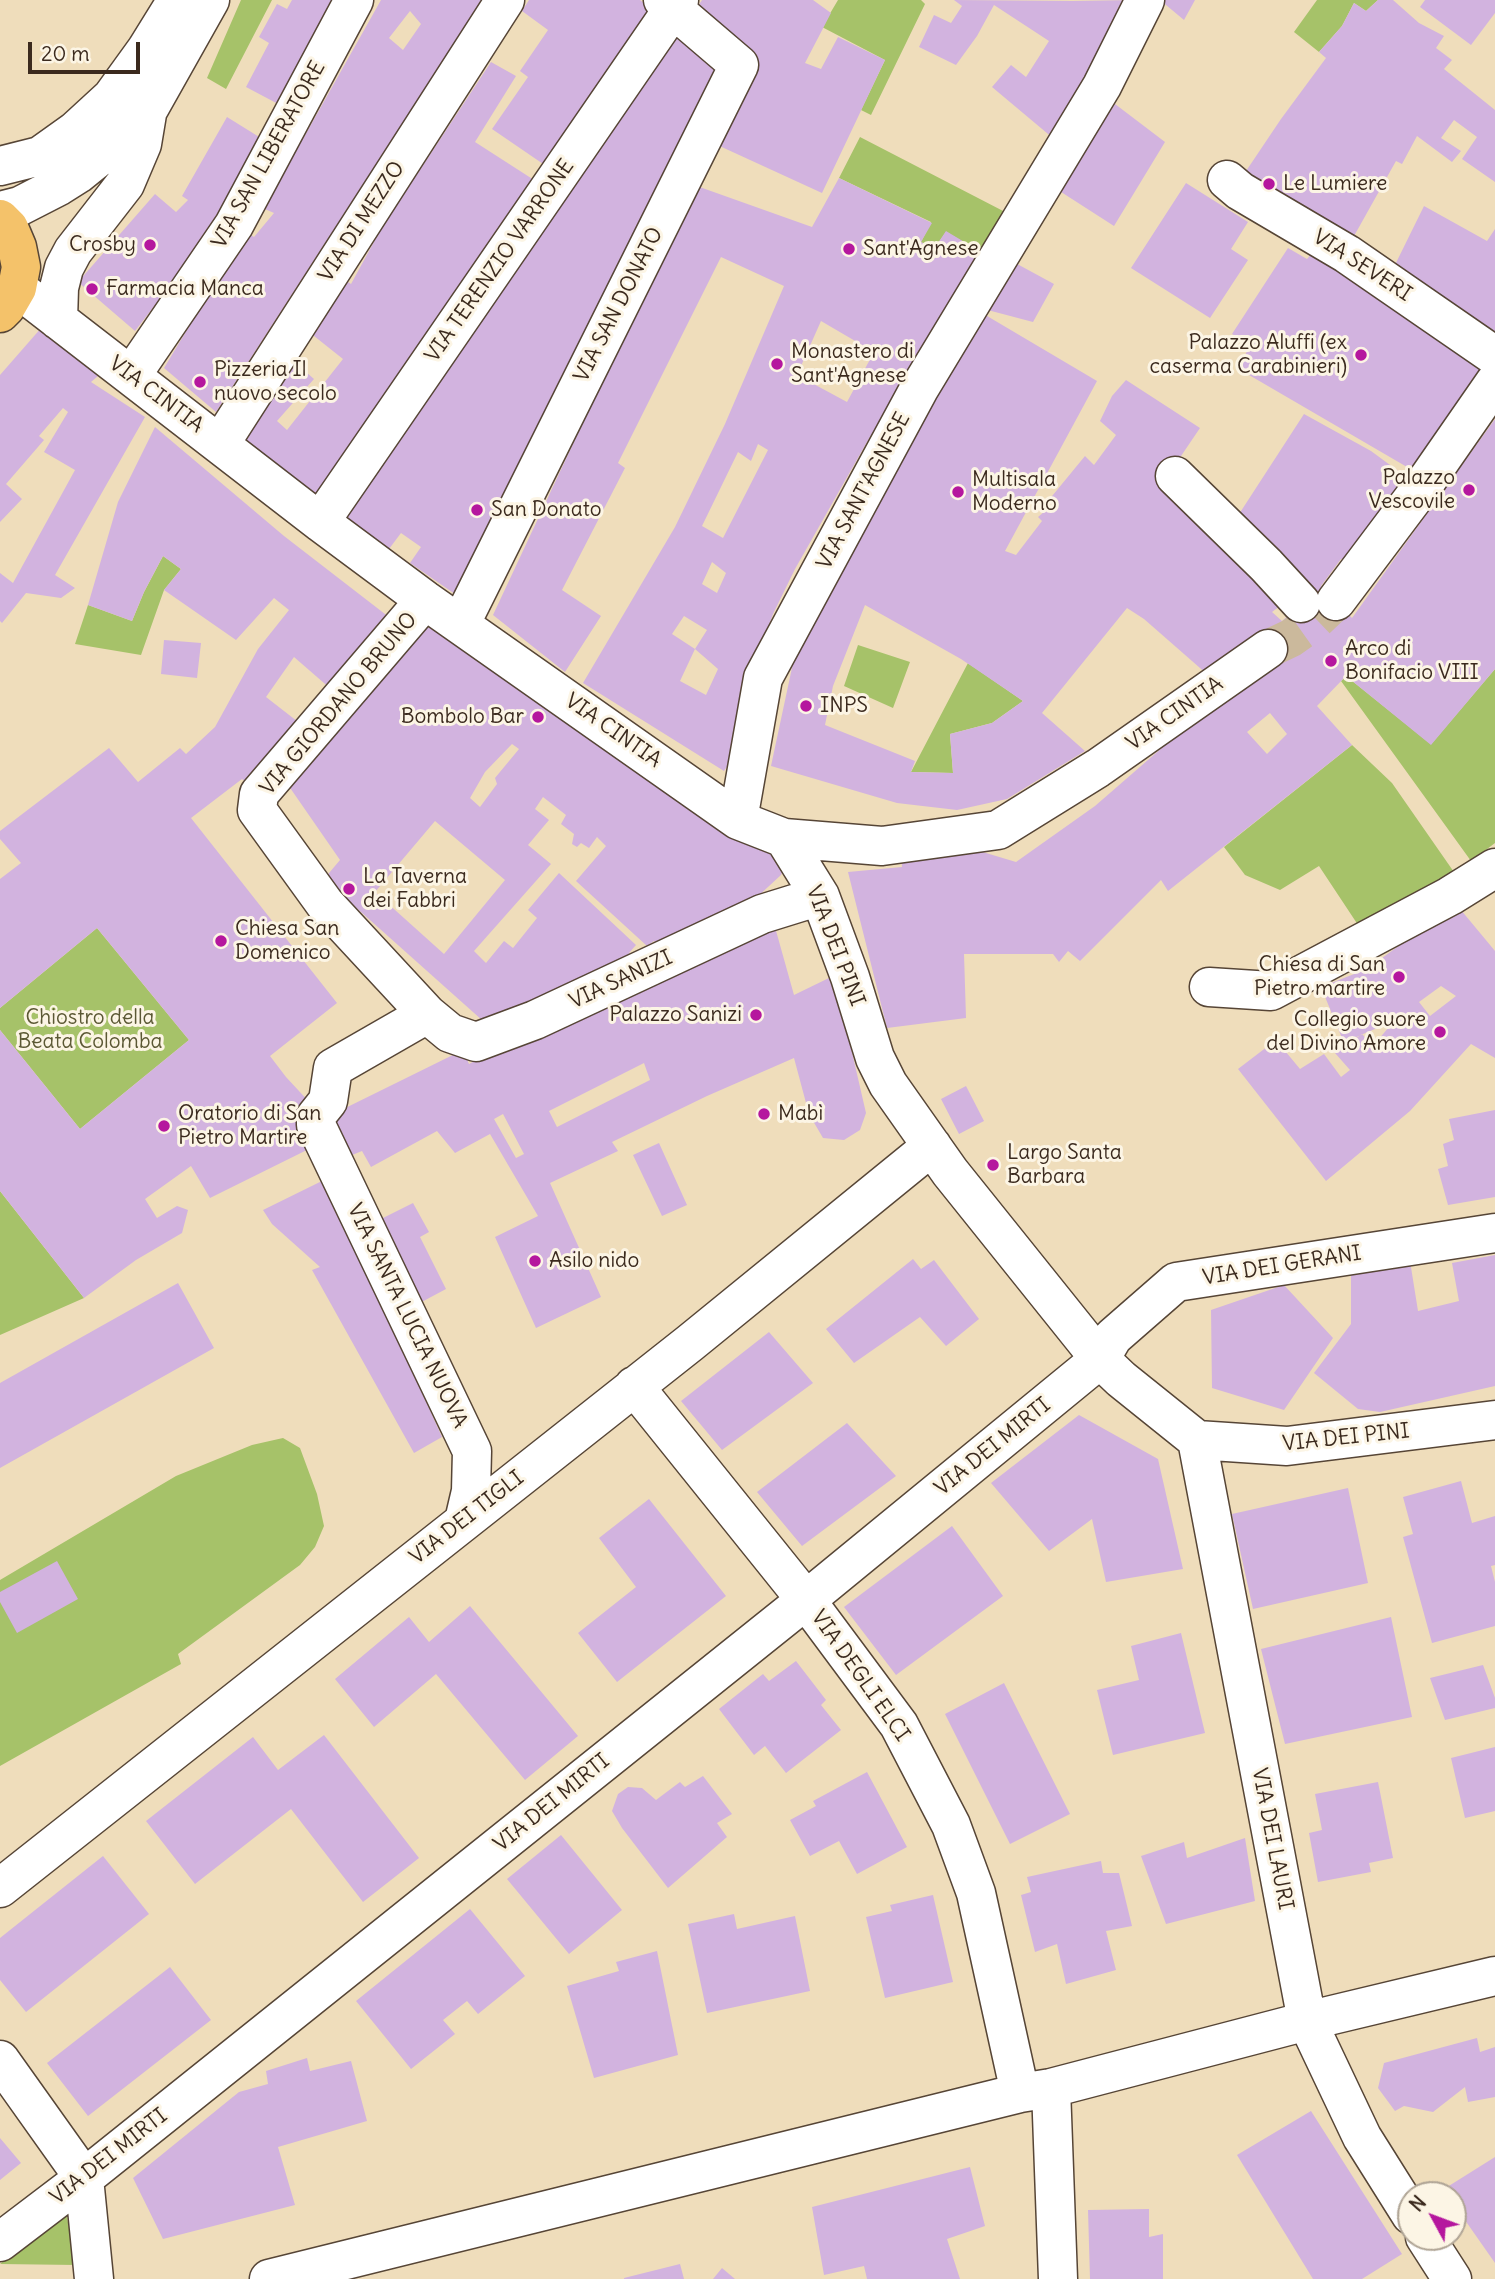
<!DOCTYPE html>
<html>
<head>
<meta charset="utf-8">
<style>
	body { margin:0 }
	#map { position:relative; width:1495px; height:2279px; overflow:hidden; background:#efddbb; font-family:Delius,sans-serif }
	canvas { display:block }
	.north { position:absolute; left:1397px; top:2181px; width:70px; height:70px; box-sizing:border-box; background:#fcf5e5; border:2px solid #afa495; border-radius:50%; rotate:311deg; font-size:19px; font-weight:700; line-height:28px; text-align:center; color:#3b2a1e }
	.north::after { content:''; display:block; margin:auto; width:24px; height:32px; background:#b5179e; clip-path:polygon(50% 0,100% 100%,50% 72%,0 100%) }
	.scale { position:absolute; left:28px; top:42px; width:112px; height:32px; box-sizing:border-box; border:4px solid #3b2a1e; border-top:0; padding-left:9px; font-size:21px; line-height:24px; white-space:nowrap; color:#3b2a1e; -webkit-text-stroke:5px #fcf5e5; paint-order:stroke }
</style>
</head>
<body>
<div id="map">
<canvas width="1495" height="2279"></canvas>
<div class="north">N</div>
<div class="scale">20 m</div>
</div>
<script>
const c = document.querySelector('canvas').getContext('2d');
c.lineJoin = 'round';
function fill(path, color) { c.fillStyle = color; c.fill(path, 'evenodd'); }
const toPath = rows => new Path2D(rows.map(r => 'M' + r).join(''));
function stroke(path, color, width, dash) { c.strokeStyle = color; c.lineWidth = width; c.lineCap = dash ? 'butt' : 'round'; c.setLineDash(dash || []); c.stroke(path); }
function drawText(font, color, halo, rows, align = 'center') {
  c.font = font + ' Delius,sans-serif'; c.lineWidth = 6; c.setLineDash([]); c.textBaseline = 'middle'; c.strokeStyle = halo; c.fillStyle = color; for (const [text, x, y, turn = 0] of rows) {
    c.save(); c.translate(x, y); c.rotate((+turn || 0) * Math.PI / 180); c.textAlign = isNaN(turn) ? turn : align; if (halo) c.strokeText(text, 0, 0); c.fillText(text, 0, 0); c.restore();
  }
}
const green = toPath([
	[241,0,272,0,226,89,207,78],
	[838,0,921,0,925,4,871,115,861,110,885,60,822,27],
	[1317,0,1378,0,1366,11,1354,3,1342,26,1319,52,1294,32],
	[860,137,1007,213,981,252,946,232,934,249,921,242,931,222,839,178],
	[163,556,181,569,164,590,141,655,75,644,88,605,132,621,144,592],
	[858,645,910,662,893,708,844,686],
	[968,663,1023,701,992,723,950,734,953,773,911,772],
	[1495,669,1495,843,1471,861,1341,681,1346,676,1431,744],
	[1352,745,1392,783,1456,875,1362,931,1319,866,1280,890,1245,875,1224,847],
	[97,928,189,1040,80,1129,0,1030,0,1008],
	[0,1191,84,1298,0,1335],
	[283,1438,300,1448,317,1494,324,1526,315,1547,300,1565,178,1654,181,1664,0,1766,0,1580,176,1476,252,1445],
	[66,2213,77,2265,0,2264]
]);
const building = toPath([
	[292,0,338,0,280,105,246,87,269,43,259,37,277,4,287,9],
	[381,0,482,0,216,412,164,368,246,232,254,237,274,213,258,206,304,137],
	[410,11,421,24,403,50,389,38],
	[529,0,640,0,658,14,549,168,492,129,528,77,520,71,548,30,522,11],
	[702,0,813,0,831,13,805,63,821,69,838,37,885,60,822,193,713,143,752,57,692,15],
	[954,0,1073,1,1134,0,1054,139,992,87,1011,65,1026,77,1049,41,994,5,977,36,956,65,919,47,934,15,951,23,962,6],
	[1160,0,1195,0,1184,20],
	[1378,0,1393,0,1419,23,1444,36,1436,48,1452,60,1444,69,1495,110,1495,182,1462,159,1477,137,1454,120,1441,138,1461,151,1452,162,1417,136,1402,164,1396,161,1349,245,1238,183,1281,119,1326,58,1319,52,1342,26,1354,3,1366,11],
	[1425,0,1495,0,1495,13,1471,45,1420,7],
	[678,35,727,70,465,601,410,563,421,547,401,533,389,549,339,512],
	[491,62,516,76,475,142,548,189,321,503,238,436,291,359,314,379,277,421,287,430,343,359,309,332,345,280,351,284,381,229],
	[1115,104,1165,142,1114,226,1058,190],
	[227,117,264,140,220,221,135,331,78,282,155,194,176,212,188,200,182,196],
	[839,178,932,223,921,242,934,249,946,231,981,252,867,442,795,569,773,614,747,684,746,738,724,771,583,683,675,527,725,424,784,286,721,257,618,463,625,468,562,590,601,616,565,672,493,615,694,185,812,227],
	[821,321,874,352,847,402,797,375],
	[758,444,768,450,723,538,702,526,738,452,751,461],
	[712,562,726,573,717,593,702,584],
	[684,616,707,630,695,649,718,669,706,695,680,681,695,649,672,634],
	[1186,183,1248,222,1231,249,1248,260,1210,318,1131,268],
	[1424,206,1487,241,1495,229,1495,339,1391,273],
	[1322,242,1489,365,1419,474,1237,368,1251,345,1232,334,1288,248,1307,259],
	[1008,259,1054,284,1033,322,980,308],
	[982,313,1097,381,1005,551,1016,555,1042,521,1038,517,1052,505,1048,501,1085,456,1094,465,1116,435,1100,421,1112,396,1126,380,1200,428,1179,459,1284,603,1272,612,1282,621,1314,593,1230,528,1304,414,1371,451,1405,476,1350,558,1341,559,1321,586,1352,618,1495,419,1495,669,1431,745,1346,676,1317,706,1352,745,1168,891,1161,880,1080,961,1068,951,1059,962,1053,954,964,954,966,1018,887,1028,848,872,902,867,901,854,966,847,1016,862,1095,806,1179,733,1208,675,1144,619,1127,608,1042,713,1085,751,1007,799,957,810,897,803,771,766,793,663,825,583],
	[865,605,961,659,1023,701,992,723,950,734,953,773,911,772,915,761,825,725,833,686],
	[1270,713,1287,734,1267,754,1247,732],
	[42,327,98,376,91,382,145,417,55,575,75,588,61,598,26,593,2,623,0,621,0,573,13,583,75,470,44,452,68,412,63,408,39,436,44,440,6,484,22,499,0,522,0,375],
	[155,427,284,536,394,621,332,690,294,657,266,697,302,725,250,785,242,779,191,818,337,1003,270,1056,286,1077,312,1105,319,1144,210,1198,191,1166,145,1199,157,1218,177,1206,188,1210,182,1233,136,1260,84,1298,0,1191,0,1030,80,1129,189,1040,97,928,0,1008,0,879,21,863,0,839,0,831,109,748,138,782,180,748,186,754,215,727,258,649,289,610,274,598,236,640,164,590,181,569,163,556,144,592,132,621,88,605,118,502],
	[424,620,501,669,786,864,781,875,730,922,663,950,654,941,647,946,576,881,606,846,597,837,589,848,581,843,577,847,572,844,574,834,561,824,566,815,543,797,535,809,549,820,528,845,551,864,474,951,486,963,504,941,513,948,537,918,528,910,559,873,636,945,629,953,632,956,492,1029,324,879,340,860,286,782],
	[512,744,519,749,495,778,497,784,480,807,470,798,485,772],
	[435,821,505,880,444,954,375,892],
	[164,640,201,643,197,678,161,674],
	[1456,904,1495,951,1495,1058,1471,1044,1410,1111,1326,1181,1238,1069,1276,1040,1300,1069,1324,1054,1341,1077,1350,1070,1335,1053,1362,1034,1373,1046,1394,1021,1363,1034,1344,1043,1321,987,1367,969],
	[1441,986,1456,996,1430,1016,1419,1002],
	[773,920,794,995,831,977,848,1035,866,1113,860,1130,844,1140,823,1138,809,1114,794,1058,707,1096,612,1142,618,1151,550,1183,601,1297,536,1328,495,1237,538,1216,490,1134,455,1153,437,1131,371,1167,362,1151,340,1160,321,1120,463,1050,469,1064,513,1040],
	[644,1063,650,1080,557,1127,549,1111],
	[503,1114,524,1154,516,1158,494,1119],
	[966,1086,984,1121,959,1134,941,1099],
	[1495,1110,1495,1197,1448,1205,1438,1169,1448,1166,1443,1144,1454,1140,1449,1119],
	[659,1143,687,1205,662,1216,633,1155],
	[326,1179,442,1437,414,1453,312,1270,320,1267,272,1224,263,1210],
	[413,1203,429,1232,420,1237,446,1289,416,1305,373,1223],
	[1495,1255,1495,1386,1380,1412,1358,1409,1314,1373,1351,1324,1351,1272,1410,1261,1418,1311,1459,1301,1452,1263],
	[913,1259,921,1269,934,1260,979,1319,946,1346,920,1317,854,1363,826,1329],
	[178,1283,214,1348,0,1468,0,1383],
	[1284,1285,1333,1338,1284,1410,1212,1388,1211,1310],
	[769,1332,813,1383,722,1450,681,1401],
	[1079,1415,1158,1459,1183,1569,1106,1582,1092,1519,1049,1551,991,1483],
	[847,1423,896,1476,802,1546,757,1492],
	[1461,1481,1472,1523,1495,1516,1495,1565,1491,1566,1495,1582,1495,1626,1432,1643,1403,1537,1413,1534,1403,1497],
	[1348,1488,1368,1583,1253,1609,1232,1514],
	[649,1499,726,1596,617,1682,578,1633,636,1587,599,1538],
	[952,1526,1003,1596,896,1675,844,1607],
	[57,1561,78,1599,17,1633,0,1602,0,1592],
	[470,1606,578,1736,525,1780,436,1674,374,1727,335,1679,409,1617,429,1642],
	[1391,1617,1412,1717,1285,1744,1261,1649],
	[1181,1633,1205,1733,1113,1755,1097,1690,1139,1680,1131,1646],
	[796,1661,826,1700,821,1705,841,1730,786,1773,765,1746,754,1755,719,1709,763,1674,769,1681],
	[1483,1665,1495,1698,1495,1708,1445,1720,1430,1678],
	[1004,1683,1070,1814,1010,1844,945,1714],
	[324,1735,419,1858,363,1902,291,1809,195,1884,146,1821,253,1737,278,1770],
	[1495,1747,1495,1811,1465,1818,1451,1758],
	[867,1772,907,1847,857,1874,839,1841,810,1856,790,1820,816,1806,813,1801],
	[703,1776,732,1814,717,1823,727,1837,668,1888,622,1828,612,1811,618,1794,628,1787,642,1788,656,1800,680,1782,685,1787],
	[1378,1782,1393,1858,1369,1863,1371,1872,1318,1882,1309,1833,1322,1830,1315,1794],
	[561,1835,622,1910,569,1954,507,1879],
	[1245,1838,1255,1901,1166,1924,1141,1856,1184,1842,1187,1858],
	[103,1856,149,1914,26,2012,0,1980,0,1938],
	[1101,1861,1103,1873,1119,1873,1132,1926,1106,1931,1116,1970,1066,1984,1057,1944,1035,1952,1021,1895,1031,1892,1027,1877],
	[933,1895,953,1982,885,1998,866,1917,892,1911,890,1905],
	[470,1909,525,1976,478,2014,467,2001,443,2020,455,2034,411,2069,356,2001],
	[734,1914,737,1929,795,1916,810,1991,707,2013,688,1924],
	[657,1951,678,2055,594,2078,567,1986,619,1971,616,1962],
	[170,1967,211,2020,88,2116,47,2063],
	[1477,2038,1480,2052,1495,2047,1495,2097,1468,2102,1465,2087,1433,2112,1404,2106,1395,2111,1378,2088,1384,2063],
	[307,2058,310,2071,351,2061,367,2121,278,2147,295,2205,163,2239,133,2178,239,2092,268,2084,266,2071],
	[1311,2111,1402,2254,1362,2279,1313,2279,1237,2155],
	[0,2138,21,2163,0,2180],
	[1495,2157,1495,2263,1453,2203,1453,2195,1448,2195,1444,2189],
	[970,2167,985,2226,947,2239,960,2279,867,2279,864,2266,824,2275,812,2207],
	[1149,2209,1149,2237,1163,2234,1163,2279,1090,2279,1088,2210],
	[680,2264,684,2279,624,2279,624,2278],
	[722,2268,735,2279,713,2279]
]);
const minorTunnel = toPath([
	[1268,649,1291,638,1315,621,1336,601]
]);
const minor = toPath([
	[0,166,40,156,75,131,112,97,146,50,177,0],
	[1227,180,1240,191,1347,254,1495,356],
	[0,211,20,206,59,186,78,174,120,140,147,112,210,0],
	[17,288,320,522,425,600,738,820,784,838,882,846,998,830,1098,768,1268,649],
	[58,320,59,288,64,268,73,251,125,184,142,144,147,114],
	[131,376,234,225,354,0],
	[220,444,505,0],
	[1175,476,1266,565,1301,603],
	[320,522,679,0],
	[425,600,259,794,257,810,325,904,427,1014,450,1033,476,1042,535,1020,762,914,820,896],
	[1336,601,1427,480,1495,382],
	[461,623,739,65,663,0],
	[738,820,763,678,919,389,1102,86,1145,0],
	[784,838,820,896,850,977,875,1058,888,1084,950,1172,1100,1359,1121,1379,1197,1440,1287,1446,1495,1420],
	[1209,987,1271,991,1450,896,1495,868],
	[427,1014,333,1068,328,1101,316,1116,316,1125,472,1451,471,1491,464,1521],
	[634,1386,806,1600,899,1725,951,1825,976,1893,1020,2093],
	[1197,1440,1307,2021,1362,2137,1411,2215],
	[0,1888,690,1343,932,1146],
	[0,2060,84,2178,94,2279],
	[1051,2088,1058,2279],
	[1425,2237,1452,2279],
	[0,2242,84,2178,806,1600,1100,1359,1113,1337,1176,1282,1495,1233],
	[269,2279,1020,2093,1051,2088,1307,2021,1495,1976]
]);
const major = toPath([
	[0,219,9,228,17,247,21,267,17,288,6,307,0,313]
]);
const markers = [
	[1269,184,7,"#b5179e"],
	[150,245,7,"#b5179e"],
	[849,249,7,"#b5179e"],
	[92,289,7,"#b5179e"],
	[1361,355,7,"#b5179e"],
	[777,364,7,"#b5179e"],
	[200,382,7,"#b5179e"],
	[1469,490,7,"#b5179e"],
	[958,492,7,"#b5179e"],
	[477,510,7,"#b5179e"],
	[1331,661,7,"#b5179e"],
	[806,706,7,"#b5179e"],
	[538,717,7,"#b5179e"],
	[349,889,7,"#b5179e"],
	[221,941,7,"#b5179e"],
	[1399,977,7,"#b5179e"],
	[756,1015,7,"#b5179e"],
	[1440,1032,7,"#b5179e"],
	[764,1114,7,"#b5179e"],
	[164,1126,7,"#b5179e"],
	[993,1165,7,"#b5179e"],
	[535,1261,7,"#b5179e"]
];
const streetNames = [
	["VIA SAN LIBERATORE",269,155,-61],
	["VIA DI MEZZO",362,222,-57],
	["VIA TERENZIO VARRONE",500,261,-55],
	["VIA SEVERI",1362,266,33],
	["VIA SAN DONATO",619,305,-63],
	["VIA CINTIA",156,395,37],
	["VIA SANT'AGNESE",864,491,-62],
	["VIA GIORDANO BRUNO",339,704,-50],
	["VIA CINTIA",1175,714,-35],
	["VIA CINTIA",613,731,35],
	["VIA DEI PINI",835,946,69],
	["VIA SANIZI",621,980,-25],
	["VIA DEI GERANI",1282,1266,-9],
	["VIA SANTA LUCIA NUOVA",407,1316,64],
	["VIA DEI PINI",1346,1438,-6],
	["VIA DEI MIRTI",993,1447,-39],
	["VIA DEI TIGLI",467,1518,-38],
	["VIA DEGLI ELCI",860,1676,55],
	["VIA DEI MIRTI",552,1803,-39],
	["VIA DEI LAURI",1272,1839,79],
	["VIA DEI MIRTI",109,2157,-38]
];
const poiNames = [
	["Le Lumiere",1283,184],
	["Crosby",136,245,"right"],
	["Sant'Agnese",863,249],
	["Farmacia Manca",106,289],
	["Palazzo Aluffi (ex",1347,343,"right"],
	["caserma Carabinieri)",1347,367,"right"],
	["Monastero di",791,352],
	["Sant'Agnese",791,376],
	["Pizzeria Il",214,370],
	["nuovo secolo",214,394],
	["Palazzo",1455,478,"right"],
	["Vescovile",1455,502,"right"],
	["Multisala",972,480],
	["Moderno",972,504],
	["San Donato",491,510],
	["Arco di",1345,649],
	["Bonifacio VIII",1345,673],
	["INPS",820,706],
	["Bombolo Bar",524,717,"right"],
	["La Taverna",363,877],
	["dei Fabbri",363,901],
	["Chiesa San",235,929],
	["Domenico",235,953],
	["Chiesa di San",1385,965,"right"],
	["Pietro martire",1385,989,"right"],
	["Palazzo Sanizi",742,1015,"right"],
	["Collegio suore",1426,1020,"right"],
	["del Divino Amore",1426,1044,"right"],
	["Oratorio di San",178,1114],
	["Pietro Martire",178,1138],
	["Mabì",778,1114],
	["Largo Santa",1007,1153],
	["Barbara",1007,1177],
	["Asilo nido",549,1261]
];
const parkNames = [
	["Chiostro della",90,1018],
	["Beata Colomba",90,1042]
];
fill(green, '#a6c269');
fill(building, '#d2b3df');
stroke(minorTunnel, '#cbb99c', 38, [38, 19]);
stroke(minor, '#564536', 41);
stroke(major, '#564536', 41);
stroke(minor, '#fff', 38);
stroke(major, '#f4c26a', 38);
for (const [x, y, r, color] of markers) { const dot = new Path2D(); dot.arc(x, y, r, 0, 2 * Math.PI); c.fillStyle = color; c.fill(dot); stroke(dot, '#fcf5e5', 2.5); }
drawText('21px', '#3b2a1e', '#fcf5e5', streetNames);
drawText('21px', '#3b2a1e', '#fcf5e5', poiNames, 'left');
drawText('21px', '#5b5834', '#fcf5e5', parkNames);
</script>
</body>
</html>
